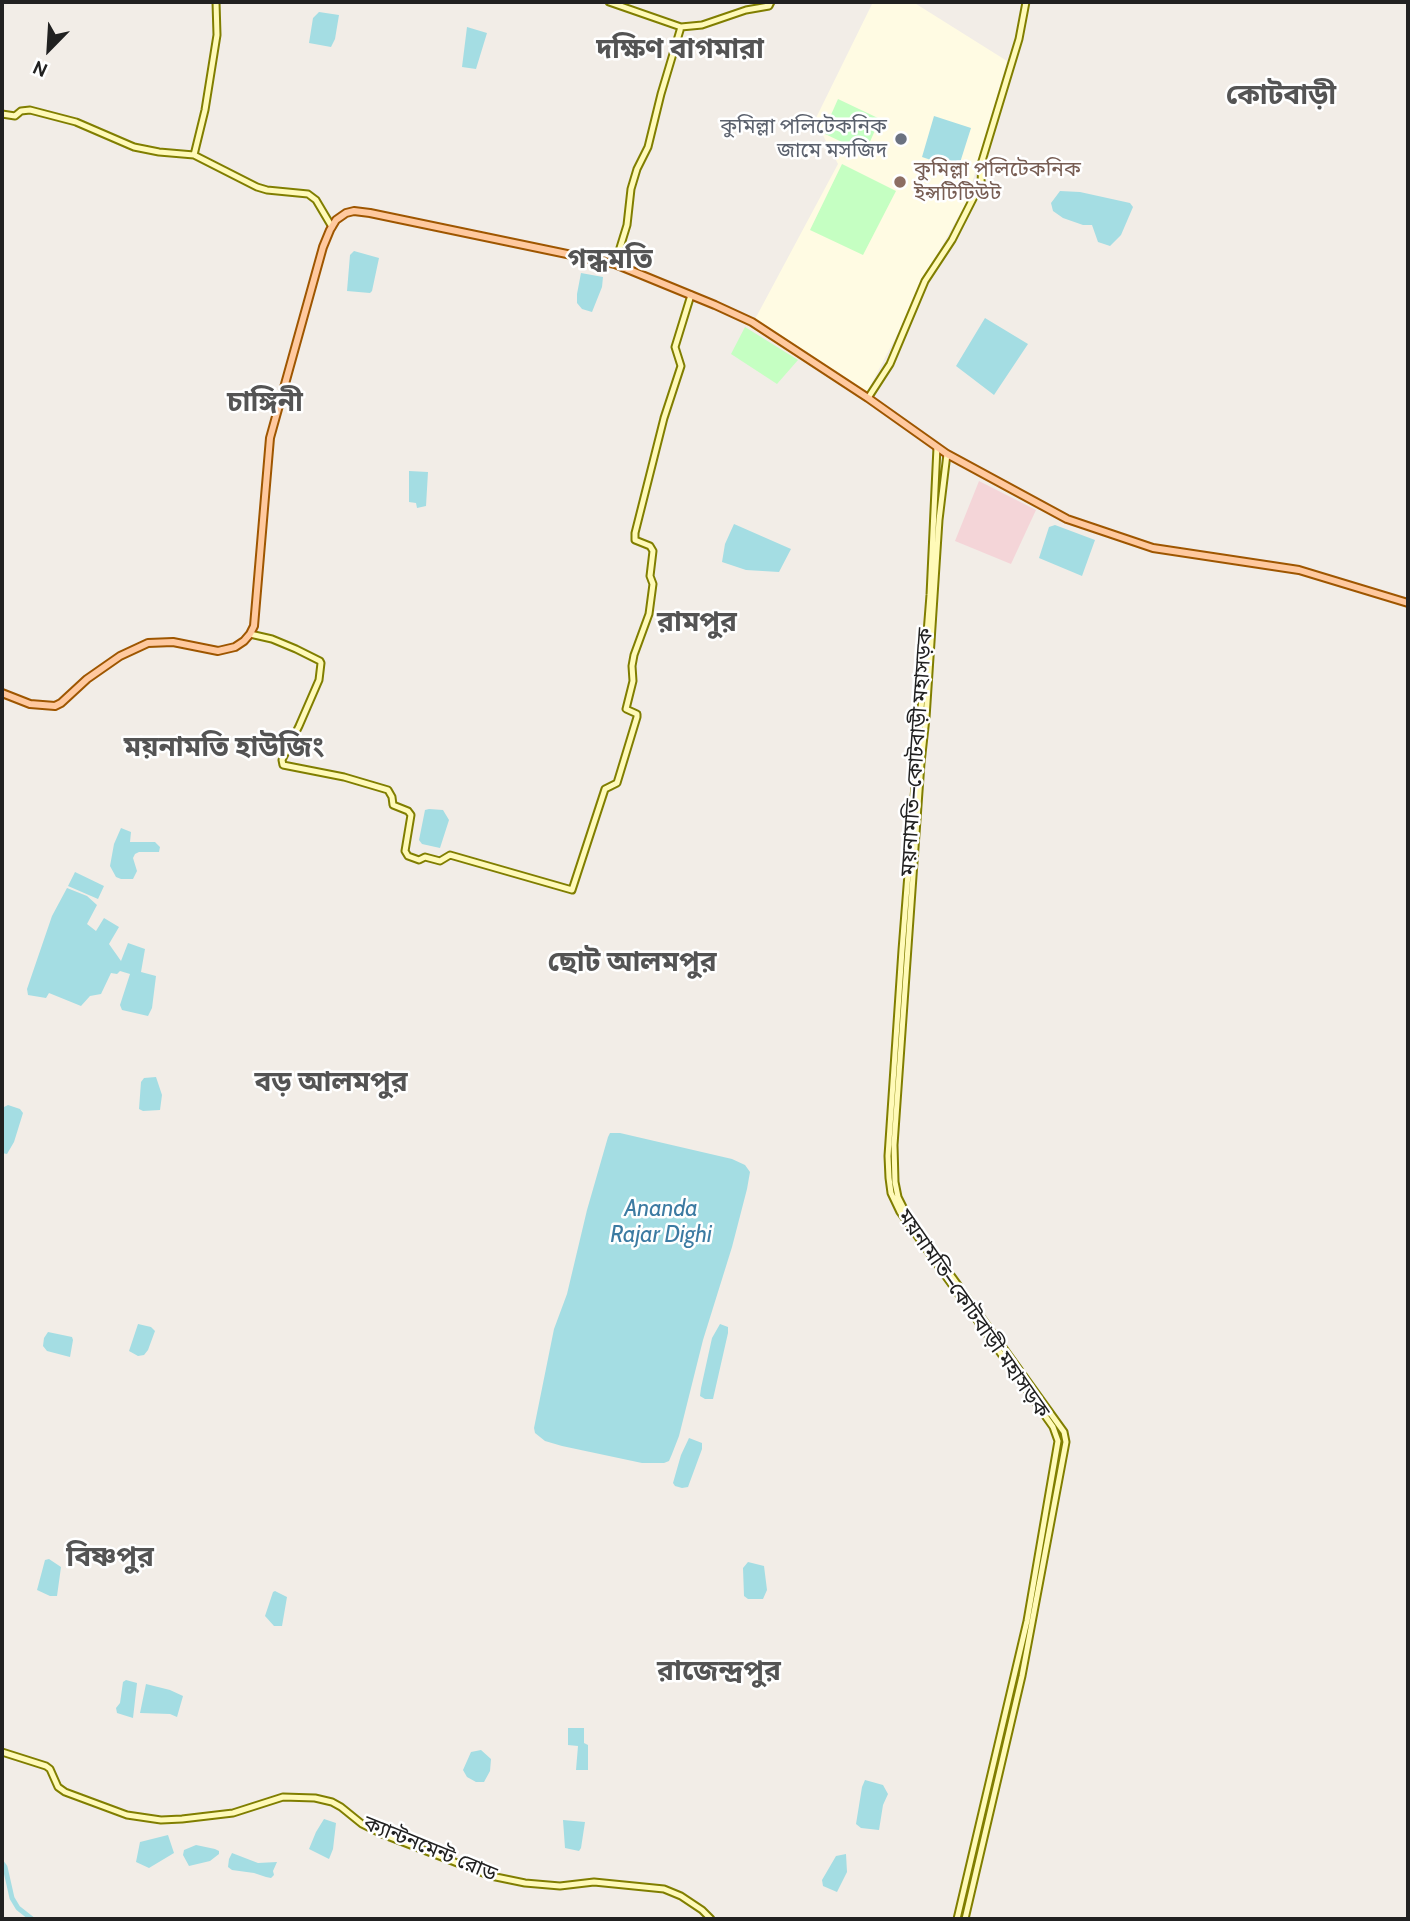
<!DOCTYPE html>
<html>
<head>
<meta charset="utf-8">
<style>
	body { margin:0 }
	#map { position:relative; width:1410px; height:1921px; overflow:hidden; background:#f2ede7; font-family:Cabin,sans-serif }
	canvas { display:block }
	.frame { position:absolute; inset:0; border:4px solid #212121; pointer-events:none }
	.north { position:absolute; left:14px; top:14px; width:70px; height:70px; -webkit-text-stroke:5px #fff; paint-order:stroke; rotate:204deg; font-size:19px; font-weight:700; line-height:28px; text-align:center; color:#212121 }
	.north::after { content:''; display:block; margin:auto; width:24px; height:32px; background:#212121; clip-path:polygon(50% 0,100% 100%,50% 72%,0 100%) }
</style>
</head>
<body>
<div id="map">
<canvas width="1410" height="1921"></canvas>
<div class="frame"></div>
<div class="north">N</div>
</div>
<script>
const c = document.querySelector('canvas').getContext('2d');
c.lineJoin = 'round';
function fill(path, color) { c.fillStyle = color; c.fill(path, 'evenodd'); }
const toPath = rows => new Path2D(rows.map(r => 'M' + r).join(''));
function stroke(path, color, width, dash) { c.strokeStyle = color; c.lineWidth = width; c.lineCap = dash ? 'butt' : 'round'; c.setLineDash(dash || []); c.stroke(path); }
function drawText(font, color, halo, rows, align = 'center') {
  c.font = font + ' Cabin,"Noto Sans Bengali",sans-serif'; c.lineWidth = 5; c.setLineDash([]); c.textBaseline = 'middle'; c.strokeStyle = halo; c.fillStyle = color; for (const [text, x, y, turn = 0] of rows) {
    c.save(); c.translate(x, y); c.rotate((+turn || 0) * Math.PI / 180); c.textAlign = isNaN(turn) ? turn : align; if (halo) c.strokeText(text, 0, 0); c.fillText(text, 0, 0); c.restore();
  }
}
const commercial = toPath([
	[979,481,1036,510,1011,564,955,541]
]);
const education = toPath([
	[873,2,913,2,1007,61,967,201,922,282,898,333,866,394,754,321,838,164,815,120]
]);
const park = toPath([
	[838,99,880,119,865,153,823,133],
	[842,164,896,191,863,255,810,230],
	[745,327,798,360,777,384,731,354]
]);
const water = toPath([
	[319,12,339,15,335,39,331,47,309,43,313,18],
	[467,27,487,33,476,69,462,67],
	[934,116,971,128,958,169,922,157],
	[1060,191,1080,192,1130,203,1133,207,1121,235,1110,246,1098,242,1092,225,1083,225,1063,218,1053,211,1051,203],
	[354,251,379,258,372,291,370,293,347,291,350,255],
	[581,273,603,277,602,287,592,312,582,309,577,303,577,294],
	[985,318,1028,344,994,395,956,366],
	[409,471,428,472,426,506,417,508,416,503,409,502],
	[734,524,791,549,779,572,746,570,722,562,725,544],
	[1055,525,1095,540,1082,576,1039,558,1049,527],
	[429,809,443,810,449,820,440,848,422,844,419,840,425,810],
	[121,828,131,832,130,842,155,842,160,847,159,852,139,852,135,854,133,858,137,871,133,879,121,879,116,877,110,866,114,844],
	[75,872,104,886,98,899,68,886],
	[67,888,87,896,97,905,87,924,96,931,104,918,119,927,109,944,121,961,128,943,145,949,141,972,156,976,152,1008,148,1016,122,1010,120,1005,130,974,120,971,117,974,111,973,101,994,90,996,81,1006,49,993,46,998,28,995,27,989,52,916],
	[156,1077,162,1095,160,1110,143,1111,139,1109,141,1082,144,1078],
	[8,1105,20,1109,23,1113,14,1142,7,1154,2,1153,2,1108],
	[610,1133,620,1133,732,1159,745,1165,750,1172,747,1189,732,1247,703,1340,679,1436,672,1454,669,1461,664,1463,642,1463,562,1446,545,1441,535,1433,534,1428,554,1329,567,1294,587,1210,608,1137],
	[138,1324,151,1327,155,1331,148,1350,144,1355,138,1356,129,1351],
	[720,1324,728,1327,728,1333,713,1399,705,1399,700,1396,701,1388,712,1338],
	[48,1332,72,1337,73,1340,70,1357,47,1351,43,1346,44,1338],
	[689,1438,702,1443,702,1449,688,1487,682,1488,675,1486,673,1483,681,1455],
	[49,1559,61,1567,57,1596,50,1596,37,1590,45,1560],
	[748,1562,764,1566,767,1590,763,1599,748,1599,744,1596,743,1568],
	[275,1591,287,1597,282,1626,274,1626,265,1616,273,1592],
	[126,1680,137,1683,133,1718,117,1713,116,1708,120,1703,123,1682],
	[146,1684,170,1690,183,1696,177,1717,170,1714,140,1713],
	[568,1728,584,1728,584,1743,588,1745,588,1770,576,1770,578,1746,568,1745],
	[481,1750,491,1759,490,1771,484,1782,476,1782,467,1777,463,1770,471,1752],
	[865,1780,883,1785,888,1794,883,1805,879,1830,861,1828,856,1824,862,1787],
	[324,1819,336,1823,333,1849,329,1859,309,1849,316,1832],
	[563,1820,585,1822,581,1848,579,1851,565,1848],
	[168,1835,174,1853,149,1868,136,1862,140,1842],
	[196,1845,215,1849,219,1851,219,1854,210,1861,189,1866,183,1855,184,1850],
	[232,1853,258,1863,277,1862,273,1871,274,1875,271,1878,266,1877,254,1873,232,1870,228,1867,229,1859],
	[846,1854,847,1872,837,1892,823,1886,822,1880,836,1856]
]);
const canal = toPath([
	[2,1863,5,1867,12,1898,18,1908,32,1919]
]);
const secondary = toPath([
	[609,2,681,27],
	[2,114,15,116,21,111,30,110,76,122,134,147,159,152,194,155,257,187,267,190,308,194,316,200,332,227],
	[194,155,205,110,217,35,216,2],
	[615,264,627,225,631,189,637,169,648,147,661,94,681,27,702,25,746,10,769,6,771,2],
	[868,398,890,364,925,281,952,240,981,183,982,161,1019,39,1026,2],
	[937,447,930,595,902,950,888,1156,889,1178,891,1193,900,1212,1053,1427,1058,1441,1027,1621,957,1919],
	[947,454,939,520,926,718,921,763,894,1145,895,1182,898,1197,906,1213,1064,1432,1066,1442,1022,1676,965,1919],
	[250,634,272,639,296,649,320,661,321,663,319,680,299,726,282,760,283,765,344,777,388,790,392,797,393,805,408,811,411,815,405,851,408,856,419,860,425,857,440,861,450,855,572,890,605,789,617,783,637,717,637,714,626,709,633,681,632,666,634,655,649,614,653,584,650,576,653,551,650,546,635,540,635,533,664,418,681,366,675,347,691,295],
	[2,1752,46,1766,50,1769,58,1787,65,1792,127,1815,161,1820,182,1819,233,1813,283,1797,315,1798,332,1802,341,1807,362,1824,382,1834,491,1876,525,1883,560,1886,594,1882,664,1889,681,1896,702,1910,711,1919]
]);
const primary = toPath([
	[2,693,30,704,55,706,61,703,87,679,120,656,148,643,173,642,218,651,235,647,244,641,250,634,254,626,270,438,323,247,330,230,336,220,346,213,354,211,370,213,615,264,715,305,752,322,868,398,947,454,1067,519,1153,548,1299,570,1408,603]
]);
const markers = [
	[901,139,7,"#6b7280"],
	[900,182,7,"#8d6e63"]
];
const worshipNames = [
	["কুমিল্লা পলিটেকনিক",887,127],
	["জামে মসজিদ",887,151]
];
const educationNames = [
	["কুমিল্লা পলিটেকনিক",914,170],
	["ইন্সটিটিউট",914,194]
];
const streetNames = [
	["ময়নামতি–কোটবাড়ী মহাসড়ক",917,752,-86],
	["ময়নামতি–কোটবাড়ী মহাসড়ক",973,1314,55],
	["ক্যান্টনমেন্ট রোড",430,1849,22]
];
const waterNames = [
	["Ananda",661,1209],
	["Rajar Dighi",661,1235]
];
const districtNames = [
	["দক্ষিণ বাগমারা",680,50],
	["কোটবাড়ী",1281,96],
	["গন্ধমতি",610,260],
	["চাঙ্গিনী",265,403],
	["রামপুর",697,623],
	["ময়নামতি হাউজিং",224,748],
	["ছোট আলমপুর",632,963],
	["বড় আলমপুর",331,1083],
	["বিষ্ণপুর",110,1558],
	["রাজেন্দ্রপুর",719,1672]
];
fill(commercial, '#f4d5d8');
fill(education, '#fffbe3');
fill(park, '#c5ffc2');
fill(water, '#a4dde3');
stroke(canal, '#a4dde3', 5);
stroke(secondary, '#807e00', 9);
stroke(primary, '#9e5600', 10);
stroke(secondary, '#fffab8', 5);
stroke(primary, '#ffc99f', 6);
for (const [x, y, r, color] of markers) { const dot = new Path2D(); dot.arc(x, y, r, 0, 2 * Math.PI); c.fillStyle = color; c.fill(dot); stroke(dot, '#fff', 2.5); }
drawText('21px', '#5b616d', '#fff', worshipNames, 'right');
drawText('21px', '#785e54', '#fff', educationNames, 'left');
drawText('21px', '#212121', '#fff', streetNames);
drawText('italic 23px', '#3c7ba2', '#fff', waterNames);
drawText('bold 28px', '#545454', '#fff', districtNames);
</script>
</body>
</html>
